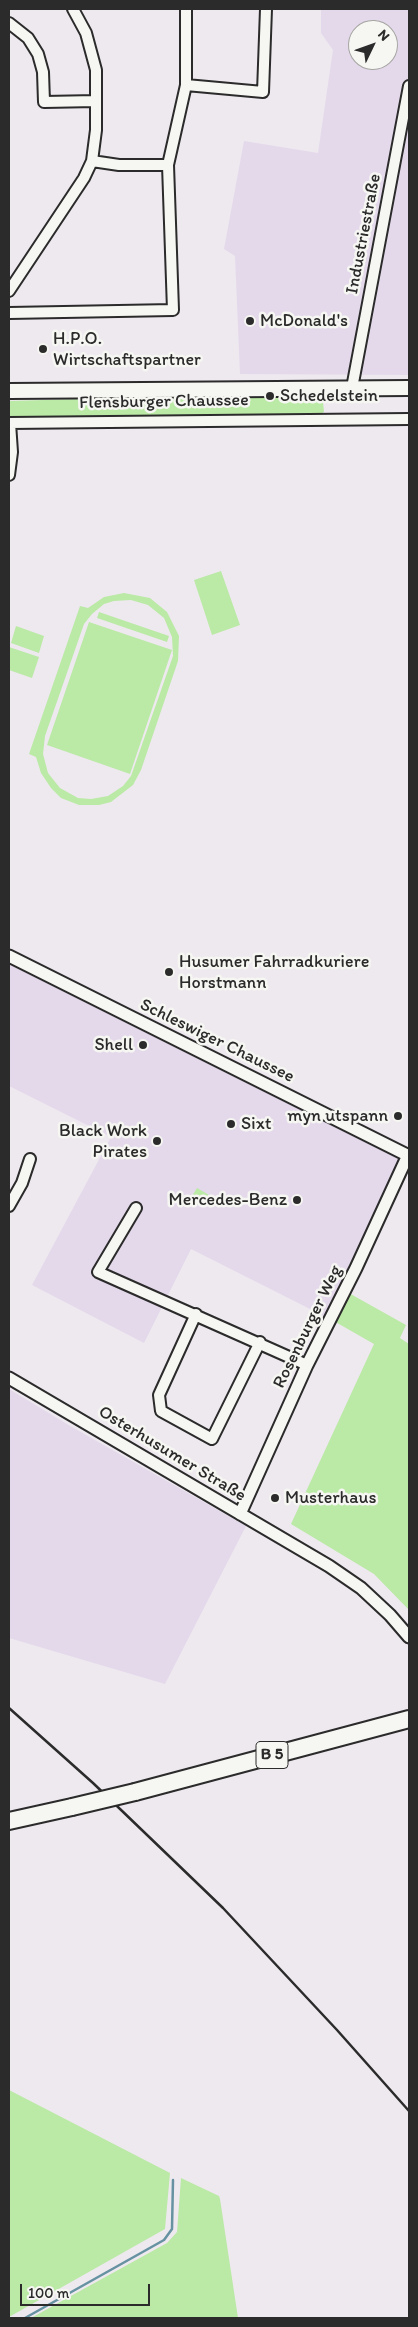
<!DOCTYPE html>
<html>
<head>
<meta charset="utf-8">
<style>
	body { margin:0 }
	#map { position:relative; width:418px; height:2327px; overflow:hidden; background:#eee9ef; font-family:Itim,sans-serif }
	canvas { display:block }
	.frame { position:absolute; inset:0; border:10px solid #2b2b2b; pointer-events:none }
	.north { position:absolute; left:348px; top:20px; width:50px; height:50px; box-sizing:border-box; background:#f6f6f2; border:1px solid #a5a5a2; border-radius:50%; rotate:48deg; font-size:14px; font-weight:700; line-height:20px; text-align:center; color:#2b2b2b }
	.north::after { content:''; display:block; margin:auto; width:18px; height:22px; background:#2b2b2b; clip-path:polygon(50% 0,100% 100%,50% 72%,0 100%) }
	.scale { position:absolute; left:20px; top:2284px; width:130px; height:22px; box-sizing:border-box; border:2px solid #2b2b2b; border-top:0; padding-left:6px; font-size:15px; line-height:18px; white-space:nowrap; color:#2b2b2b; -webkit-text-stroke:4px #f6f6f2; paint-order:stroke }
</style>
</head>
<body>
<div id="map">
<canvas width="418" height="2327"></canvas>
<div class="frame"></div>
<div class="north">N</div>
<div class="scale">100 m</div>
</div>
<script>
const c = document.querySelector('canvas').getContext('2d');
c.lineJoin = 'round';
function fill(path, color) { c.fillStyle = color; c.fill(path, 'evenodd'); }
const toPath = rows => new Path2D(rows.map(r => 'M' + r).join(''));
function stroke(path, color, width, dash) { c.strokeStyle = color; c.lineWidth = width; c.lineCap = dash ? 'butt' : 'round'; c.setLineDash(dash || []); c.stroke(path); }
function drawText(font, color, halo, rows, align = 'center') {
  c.font = font + ' Itim,sans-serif'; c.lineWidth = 5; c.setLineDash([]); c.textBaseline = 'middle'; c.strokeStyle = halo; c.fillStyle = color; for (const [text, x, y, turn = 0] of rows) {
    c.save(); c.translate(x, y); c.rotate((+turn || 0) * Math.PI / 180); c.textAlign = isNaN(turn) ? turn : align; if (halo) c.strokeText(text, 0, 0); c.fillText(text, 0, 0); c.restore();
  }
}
const built = toPath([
	[321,9,409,9,409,375,240,374,235,256,224,249,244,141,318,153,333,50,321,33],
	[358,30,388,30,388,60,358,60],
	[9,963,405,1157,328,1318,191,1249,144,1343,32,1285,111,1137,9,1086],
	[9,1389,72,1427,246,1526,165,1684,9,1638]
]);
const green = toPath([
	[322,392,324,412,315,417,9,417,9,401],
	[221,571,240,625,212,635,194,580],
	[124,593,150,598,167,612,179,636,178,661,141,770,133,785,111,802,99,805,79,805,61,798,51,788,41,773,36,757,29,754,80,606,88,608,104,597],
	[131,600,148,605,164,618,172,637,173,656,131,776,123,786,108,796,91,799,78,798,60,788,48,773,43,754,45,736,84,624,92,614,104,604,114,601],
	[99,612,169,636,167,642,97,618],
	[89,622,172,650,130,774,47,745],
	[16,626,44,636,39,653,11,643],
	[9,647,39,657,32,678,9,670],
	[197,1188,209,1195,197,1205,189,1201],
	[347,1292,406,1325,400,1338,409,1344,409,1610,374,1574,291,1524,374,1344,332,1320],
	[9,2090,170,2173,165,2229,9,2317],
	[181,2178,219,2196,220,2199,238,2318,31,2318,167,2243,177,2232]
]);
const stream = toPath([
	[25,2318,164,2240,172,2229,173,2180]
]);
const minor = toPath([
	[9,23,28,38,38,54,43,72,44,102,96,101],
	[186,85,263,92,266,9],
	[92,161,119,165,168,165],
	[9,291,84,178,92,161,96,130,96,70,86,33,73,9],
	[9,313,173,310,168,165,186,85,186,9],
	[352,388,409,86],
	[9,423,409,419],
	[9,475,12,452,10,423],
	[9,1206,22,1183,30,1159],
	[136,1208,98,1272,307,1365],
	[196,1314,159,1395,161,1411,212,1439,260,1342]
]);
const tertiary = toPath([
	[9,956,409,1156],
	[9,1378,329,1566,361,1588,390,1615,409,1637],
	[240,1514,307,1365,356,1268,408,1155]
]);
const secondary = toPath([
	[9,391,409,388]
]);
const trunk = toPath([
	[135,1792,409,1719],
	[9,1821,72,1807]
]);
const rail = toPath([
	[9,1708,93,1783,223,1908,337,2030,409,2111]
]);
const trunkBridge = toPath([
	[72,1807,135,1792]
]);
const markers = [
	[250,321,5,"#2b2b2b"],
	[43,349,5,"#2b2b2b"],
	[270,396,5,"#2b2b2b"],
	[169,972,5,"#2b2b2b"],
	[143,1045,5,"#2b2b2b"],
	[398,1116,5,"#2b2b2b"],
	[231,1124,5,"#2b2b2b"],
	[157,1141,5,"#2b2b2b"],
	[297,1200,5,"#2b2b2b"],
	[275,1498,5,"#2b2b2b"]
];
const shields = [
	[272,1755,32]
];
const shieldNames = [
	["B 5",272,1755]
];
const streetNames = [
	["Industriestraße",364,234,-79],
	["Flensburger Chaussee",164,402,-1],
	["Schleswiger Chaussee",217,1041,26],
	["Rosenburger Weg",308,1327,-64],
	["Osterhusumer Straße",172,1454,31]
];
const poiNames = [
	["McDonald's",260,321],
	["H.P.O.",53,339],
	["Wirtschaftspartner",53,360],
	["Schedelstein",280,396],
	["Husumer Fahrradkuriere",179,962],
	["Horstmann",179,983],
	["Shell",133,1045,"right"],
	["myn utspann",388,1116,"right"],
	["Sixt",241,1124],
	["Black Work",147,1131,"right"],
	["Pirates",147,1152,"right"],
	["Mercedes-Benz",287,1200,"right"],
	["Musterhaus",285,1498]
];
fill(built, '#e4d9eb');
fill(green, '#bbe9a6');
stroke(stream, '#6692a1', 2.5);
stroke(minor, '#2b2b2b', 14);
stroke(tertiary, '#2b2b2b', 15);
stroke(secondary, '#2b2b2b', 18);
stroke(trunk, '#2b2b2b', 20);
stroke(minor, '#f6f6f2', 10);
stroke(tertiary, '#f6f6f2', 11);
stroke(secondary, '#f6f6f2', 14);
stroke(trunk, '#f6f6f2', 16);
stroke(rail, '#2b2b2b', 2.5);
stroke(trunkBridge, '#2b2b2b', 20, []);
stroke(trunkBridge, '#f6f6f2', 16);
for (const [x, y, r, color] of markers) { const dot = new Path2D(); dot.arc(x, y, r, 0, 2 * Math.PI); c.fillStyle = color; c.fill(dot); stroke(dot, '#f6f6f2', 2); }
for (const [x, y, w] of shields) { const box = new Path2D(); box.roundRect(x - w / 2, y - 13.5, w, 27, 4); c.fillStyle = '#f6f6f2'; c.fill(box); stroke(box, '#2b2b2b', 1); }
drawText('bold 16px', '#2b2b2b', null, shieldNames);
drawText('18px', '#2b2b2b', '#f6f6f2', streetNames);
drawText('18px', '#2b2b2b', '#f6f6f2', poiNames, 'left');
</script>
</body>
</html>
